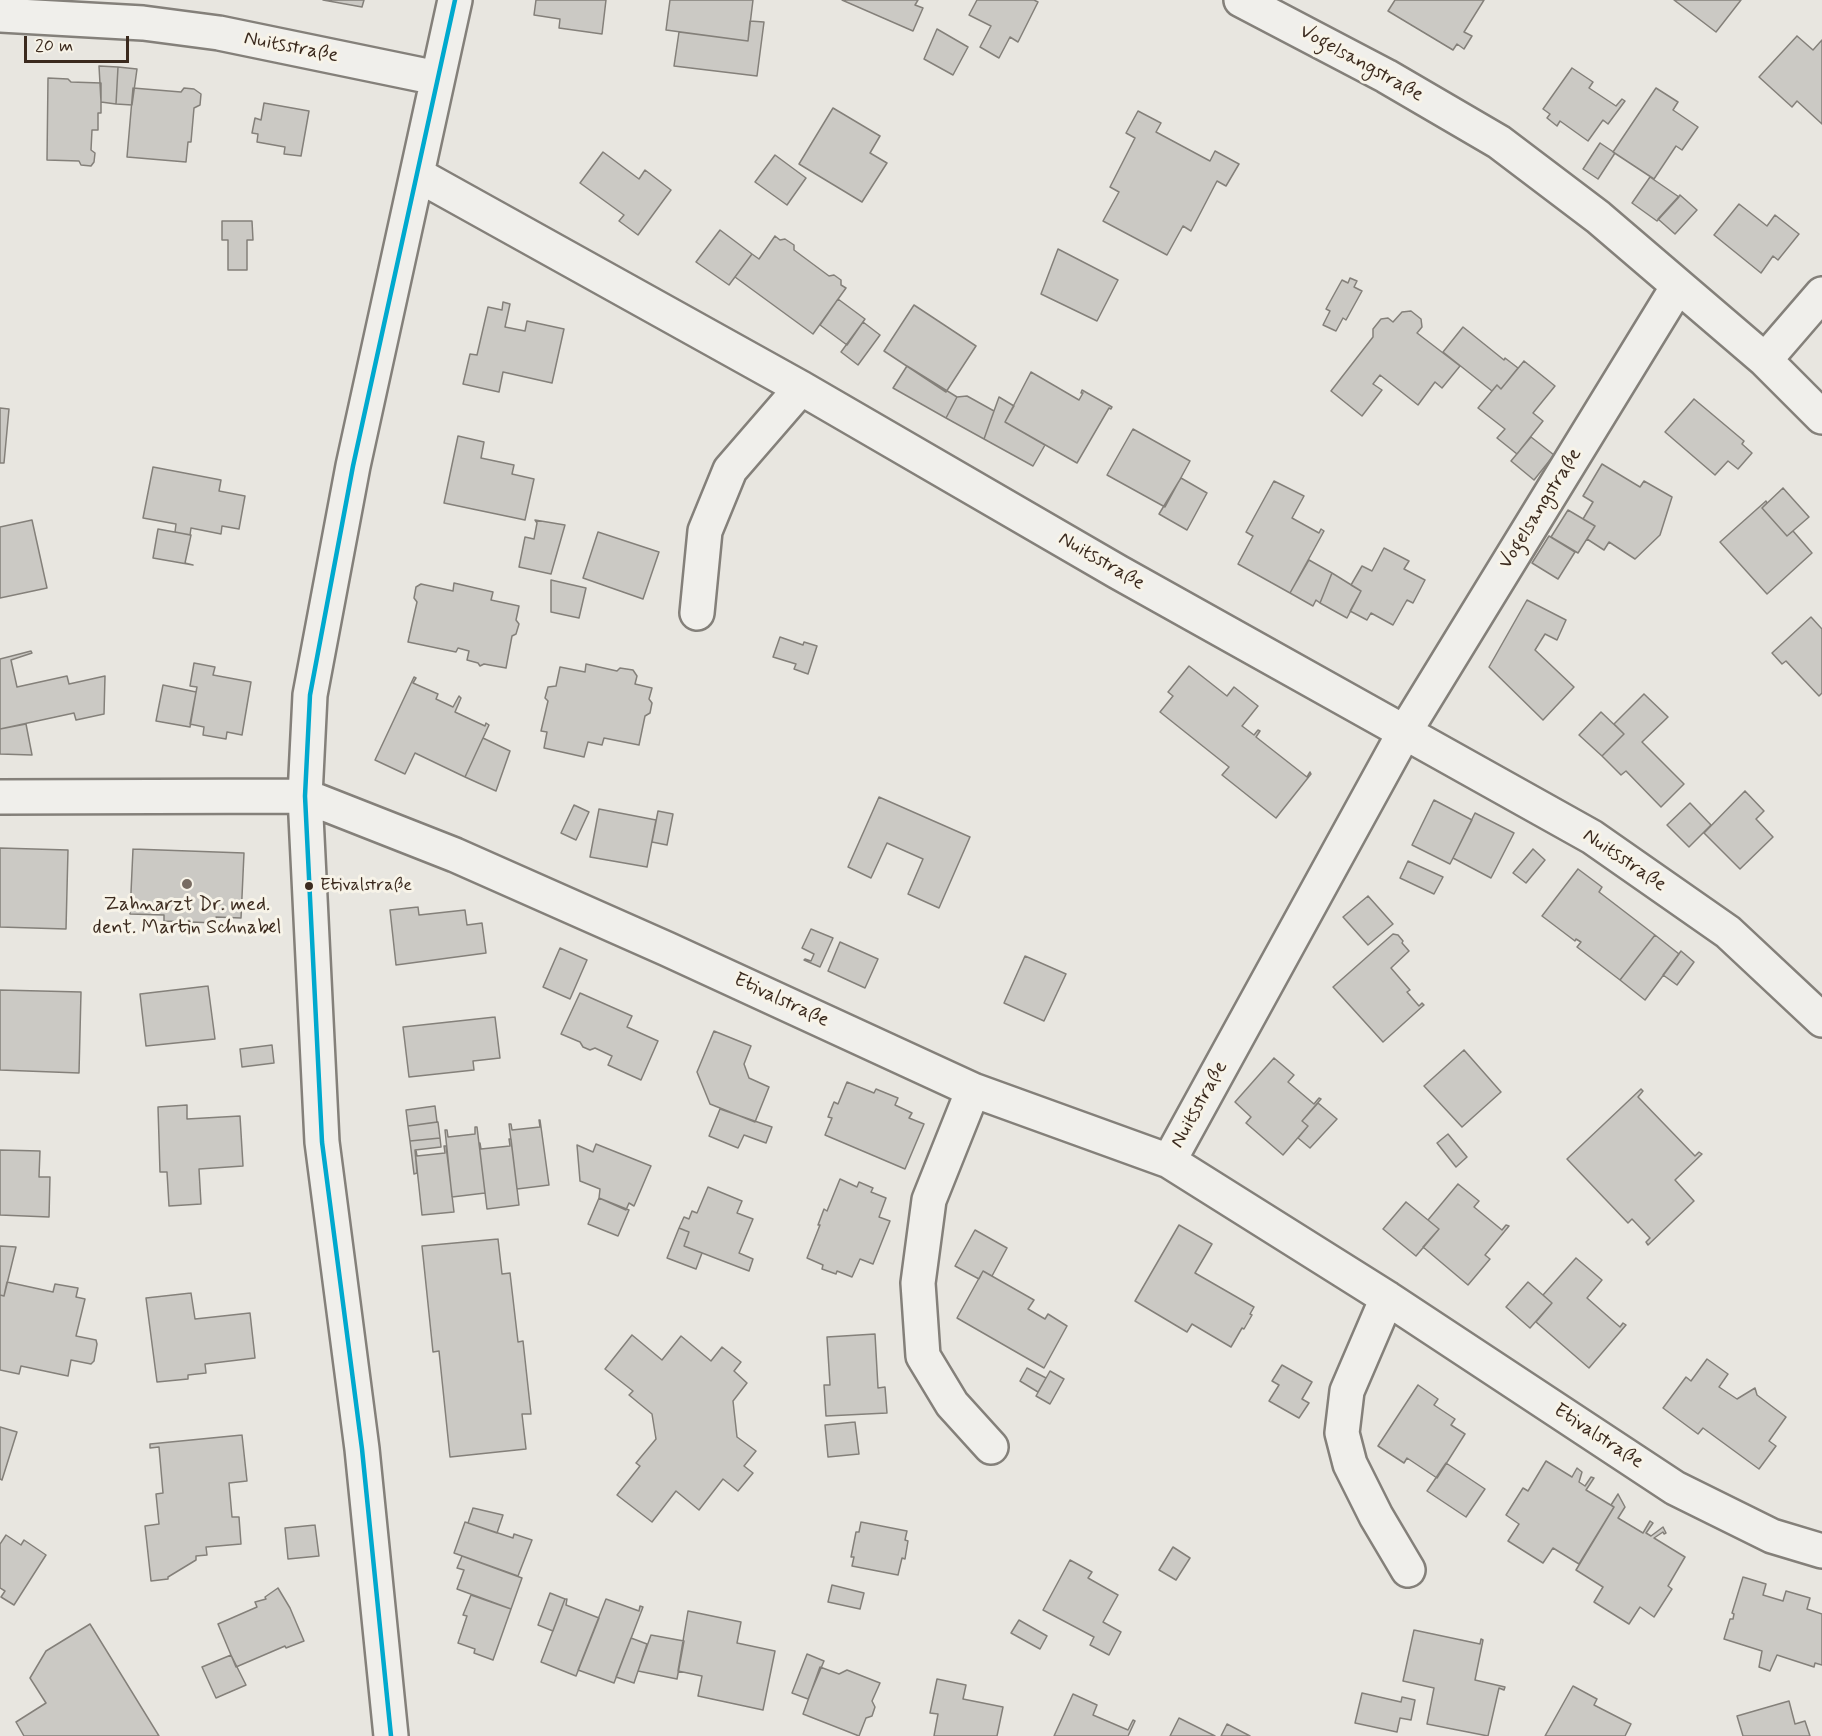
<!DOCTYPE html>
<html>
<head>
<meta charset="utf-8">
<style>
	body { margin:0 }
	#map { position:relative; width:1822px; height:1736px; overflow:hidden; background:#e8e6e0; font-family:Mynerve,sans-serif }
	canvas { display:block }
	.scale { position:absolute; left:24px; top:36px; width:105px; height:27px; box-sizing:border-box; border:3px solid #3b2a1e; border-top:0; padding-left:8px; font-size:18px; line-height:21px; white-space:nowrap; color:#3b2a1e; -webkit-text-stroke:4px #f7f3e8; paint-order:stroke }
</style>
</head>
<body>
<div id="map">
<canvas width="1822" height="1736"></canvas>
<div class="scale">20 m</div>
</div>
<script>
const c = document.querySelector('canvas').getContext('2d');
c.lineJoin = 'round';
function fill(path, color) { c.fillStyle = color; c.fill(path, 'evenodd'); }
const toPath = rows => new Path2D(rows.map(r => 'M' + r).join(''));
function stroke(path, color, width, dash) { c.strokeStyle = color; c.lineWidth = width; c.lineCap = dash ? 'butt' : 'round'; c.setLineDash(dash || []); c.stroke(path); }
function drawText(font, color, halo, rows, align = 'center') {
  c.font = font + ' Mynerve,sans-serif'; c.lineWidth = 6; c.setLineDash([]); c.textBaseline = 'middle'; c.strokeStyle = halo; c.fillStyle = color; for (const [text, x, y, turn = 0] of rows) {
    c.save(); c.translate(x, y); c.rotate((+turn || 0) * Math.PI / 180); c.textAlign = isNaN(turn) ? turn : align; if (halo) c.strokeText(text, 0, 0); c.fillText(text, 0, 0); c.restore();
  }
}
const building = toPath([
	[323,0,364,0,362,7,323,0],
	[536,0,606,0,602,34,559,28,560,19,534,15,536,0],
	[670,0,753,0,748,41,666,30,670,0],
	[842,0,918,0,915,5,923,8,913,31,842,0],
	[977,0,1034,0,1038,2,1018,42,1010,37,999,58,980,47,991,26,969,15,977,0],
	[1395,0,1484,0,1464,32,1472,36,1464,49,1457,44,1453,50,1388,11,1395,0],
	[1674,0,1741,0,1716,32,1674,0],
	[750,21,764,22,757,76,674,66,679,32,748,41,750,21],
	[937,29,968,47,953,75,924,59,937,29],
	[1797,36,1813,50,1822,40,1822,124,1797,101,1792,107,1759,77,1797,36],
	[99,66,118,67,116,104,101,102,99,66],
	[118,67,137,69,132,105,116,104,118,67],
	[1572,68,1593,82,1589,88,1616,106,1622,99,1625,101,1608,124,1603,120,1588,141,1560,121,1557,126,1547,118,1550,114,1543,109,1572,68],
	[48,78,68,79,71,82,101,83,101,113,98,113,98,130,92,130,91,150,95,153,94,162,91,166,81,165,79,161,47,160,48,78],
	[133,88,181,92,184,88,194,89,201,94,200,105,194,108,191,142,188,142,186,162,127,157,133,88],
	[1656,88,1678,102,1673,110,1698,127,1682,150,1676,146,1654,179,1613,152,1656,88],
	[264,103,309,111,301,156,284,154,285,147,257,142,258,134,252,133,255,118,261,120,264,103],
	[833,108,880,136,870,153,887,163,862,202,799,164,833,108],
	[1138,111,1161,123,1156,132,1210,161,1215,151,1239,164,1226,186,1217,181,1191,231,1183,226,1167,255,1103,221,1119,192,1110,187,1135,138,1126,133,1138,111],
	[1600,143,1615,153,1598,179,1583,169,1600,143],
	[603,152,639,179,645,170,671,190,638,235,619,221,624,215,580,183,603,152],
	[775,155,806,178,787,205,755,182,775,155],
	[1650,177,1679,197,1657,221,1632,203,1650,177],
	[1680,195,1697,210,1675,234,1658,219,1680,195],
	[1739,204,1767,226,1775,215,1799,234,1778,260,1773,256,1761,273,1714,235,1739,204],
	[222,221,252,221,253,240,247,240,247,270,228,270,228,240,222,240,222,221],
	[720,230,752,254,729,285,696,262,720,230],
	[775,236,780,240,785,239,794,245,794,250,829,276,834,275,841,280,841,285,846,288,813,334,735,277,752,254,759,259,775,236],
	[1058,249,1118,280,1097,321,1041,294,1058,249],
	[1350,278,1357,281,1354,287,1362,291,1346,320,1343,318,1336,331,1323,325,1330,311,1326,309,1342,280,1348,283,1350,278],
	[838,299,865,319,847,345,820,325,838,299],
	[503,302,510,304,505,327,525,331,527,321,564,329,552,383,503,372,499,392,463,384,470,354,477,355,488,307,502,310,503,302],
	[914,305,976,346,946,392,884,351,914,305],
	[1411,311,1421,319,1422,327,1417,333,1460,366,1442,388,1435,382,1418,405,1380,375,1373,384,1382,390,1362,416,1331,391,1373,337,1373,329,1381,319,1388,318,1393,322,1402,312,1411,311],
	[863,322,880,335,858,365,841,352,863,322],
	[1463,327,1504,360,1505,358,1518,368,1501,389,1497,385,1492,391,1443,352,1463,327],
	[1524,361,1555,386,1533,413,1543,421,1517,454,1497,438,1505,429,1478,408,1497,385,1501,389,1524,361],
	[907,366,957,397,946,418,893,388,907,366],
	[1031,372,1079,400,1083,393,1081,393,1082,390,1112,407,1111,409,1109,408,1077,463,1005,422,1031,372],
	[967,396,994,411,984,439,946,418,957,397,967,396],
	[999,397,1014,406,1005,422,1045,445,1033,466,984,439,999,397],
	[1694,399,1744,441,1742,444,1752,453,1738,469,1728,461,1715,475,1665,432,1694,399],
	[0,408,9,409,4,463,0,463,0,408],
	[1133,429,1190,461,1165,507,1107,475,1133,429],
	[458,436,484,442,481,458,514,465,512,474,534,479,525,520,444,503,458,436],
	[1531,437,1554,455,1534,480,1511,461,1531,437],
	[1602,464,1640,487,1644,481,1672,497,1660,535,1635,559,1609,542,1604,550,1587,539,1595,526,1583,519,1593,502,1583,496,1602,464],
	[153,467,221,480,219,491,245,496,239,529,222,526,221,534,191,528,190,535,175,532,176,524,143,518,153,467],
	[1181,478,1207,493,1187,530,1159,514,1181,478],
	[1274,481,1304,496,1292,518,1319,533,1321,529,1324,531,1290,593,1238,564,1253,536,1246,532,1274,481],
	[1783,488,1809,517,1787,536,1762,508,1783,488],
	[1766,501,1767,503,1762,508,1787,536,1793,531,1812,553,1767,594,1720,542,1766,501],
	[1568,510,1595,526,1578,553,1551,537,1568,510],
	[32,520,47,588,0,598,0,527,32,520],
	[535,520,565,525,551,574,519,567,525,537,534,539,537,523,535,520],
	[158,529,191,535,185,563,193,565,153,558,158,529],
	[598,532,659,552,643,599,583,578,598,532],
	[1549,536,1575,552,1558,579,1532,563,1549,536],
	[1384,548,1409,561,1404,569,1425,580,1413,603,1407,600,1393,625,1371,613,1367,620,1350,611,1361,591,1351,585,1362,566,1372,571,1384,548],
	[1309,560,1332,573,1320,603,1316,600,1313,606,1290,593,1309,560],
	[1332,573,1361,591,1347,618,1320,603,1332,573],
	[551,580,586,588,579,618,551,612,551,580],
	[454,583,493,592,491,600,519,606,516,620,519,624,516,634,512,636,506,668,484,664,480,666,478,663,467,660,469,651,458,648,456,652,408,642,417,602,414,598,416,587,421,584,453,591,454,583],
	[1527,600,1566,620,1557,640,1545,634,1535,650,1574,687,1543,720,1489,667,1527,600],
	[1811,617,1822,629,1822,693,1819,696,1786,661,1782,664,1772,653,1811,617],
	[780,637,803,645,804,642,817,646,808,674,794,669,796,664,773,657,780,637],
	[31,651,32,653,11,660,17,687,67,676,69,684,105,676,104,714,76,720,74,713,0,729,0,659,31,651],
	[194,663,215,667,213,675,251,682,242,735,227,732,226,739,203,735,204,727,190,724,197,687,190,686,194,663],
	[586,664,617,671,620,668,633,670,637,676,635,684,652,688,649,699,652,703,650,713,645,716,639,745,604,738,602,745,588,742,584,757,544,748,547,732,541,731,548,701,545,698,548,687,556,686,560,667,585,672,586,664],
	[1189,666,1227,696,1234,687,1258,706,1242,726,1254,735,1258,730,1260,731,1256,737,1307,777,1310,772,1311,774,1276,818,1222,775,1229,767,1160,712,1173,696,1168,692,1189,666],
	[414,677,416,678,413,683,438,694,436,699,453,707,459,696,461,698,455,712,485,726,486,723,489,725,465,777,415,753,405,774,375,760,414,677],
	[163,685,196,692,190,727,156,721,163,685],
	[1644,694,1668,717,1642,742,1684,784,1661,807,1626,771,1621,775,1602,756,1624,734,1614,724,1644,694],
	[1601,712,1624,734,1602,756,1579,735,1601,712],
	[26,724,32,755,0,754,0,729,26,724],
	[483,738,510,751,496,791,465,777,483,738],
	[1745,791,1764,811,1756,819,1773,837,1740,869,1704,833,1745,791],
	[879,797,970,837,939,908,908,894,923,859,887,843,871,878,848,867,879,797],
	[1434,800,1472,820,1450,864,1412,845,1434,800],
	[1690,803,1711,825,1689,847,1667,825,1690,803],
	[574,805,589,812,576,840,561,833,574,805],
	[599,809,656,820,647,867,590,857,599,809],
	[658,811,673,814,667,845,652,842,658,811],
	[1475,813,1514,833,1491,878,1453,858,1475,813],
	[0,848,68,850,66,929,0,927,0,848],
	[133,849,244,853,241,918,216,917,216,923,164,921,164,915,130,914,133,849],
	[1533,849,1545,860,1526,883,1513,873,1533,849],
	[1408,861,1443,877,1434,894,1400,878,1408,861],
	[1578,869,1602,887,1599,892,1655,935,1620,980,1577,947,1581,942,1576,939,1575,941,1542,916,1578,869],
	[1368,896,1393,924,1368,945,1343,917,1368,896],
	[418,907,419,915,465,910,467,925,482,923,486,953,396,965,390,910,418,907],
	[811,929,833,938,820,967,804,960,805,959,811,961,814,954,802,948,811,929],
	[1393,934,1398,935,1403,941,1402,943,1409,951,1391,968,1410,990,1407,992,1419,1006,1422,1003,1424,1005,1383,1042,1333,987,1393,934],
	[1655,935,1679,954,1645,1000,1620,980,1655,935],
	[840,942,878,959,865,988,828,971,840,942],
	[560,948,587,960,570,999,543,987,560,948],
	[1681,951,1694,962,1677,985,1663,975,1681,951],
	[1025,956,1066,974,1044,1021,1004,1003,1025,956],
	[208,986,215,1039,146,1046,140,994,208,986],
	[0,990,81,992,79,1073,0,1070,0,990],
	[580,993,632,1016,627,1027,658,1041,641,1080,608,1065,612,1056,595,1048,590,1050,583,1047,580,1042,561,1034,580,993],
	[495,1017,500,1058,473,1061,474,1070,409,1077,403,1027,495,1017],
	[714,1031,751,1046,744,1064,749,1078,769,1087,755,1122,710,1104,697,1072,714,1031],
	[272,1045,274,1063,242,1067,240,1049,272,1045],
	[1464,1050,1501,1092,1462,1127,1424,1086,1464,1050],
	[1274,1058,1294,1075,1288,1082,1314,1104,1319,1098,1321,1099,1302,1121,1308,1126,1283,1155,1246,1123,1251,1117,1235,1102,1274,1058],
	[847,1082,874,1093,876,1089,898,1098,895,1105,912,1113,909,1118,924,1124,905,1169,825,1135,832,1118,828,1117,834,1102,838,1104,847,1082],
	[1641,1089,1643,1091,1638,1097,1695,1156,1699,1152,1702,1154,1675,1180,1694,1201,1648,1245,1646,1242,1650,1238,1632,1219,1628,1223,1567,1159,1641,1089],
	[1318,1103,1337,1119,1310,1148,1298,1138,1308,1126,1302,1121,1318,1103],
	[187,1105,187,1119,240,1116,243,1166,199,1169,201,1204,169,1206,167,1172,160,1172,158,1107,187,1105],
	[435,1106,437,1122,408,1126,406,1110,435,1106],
	[720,1109,772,1127,766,1143,744,1135,738,1148,709,1136,720,1109],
	[539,1120,540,1120,549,1185,517,1189,509,1124,511,1124,512,1130,540,1127,539,1120],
	[438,1122,440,1138,410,1141,408,1126,438,1122],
	[475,1127,477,1127,485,1193,452,1197,445,1130,447,1130,448,1137,475,1134,475,1127],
	[1448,1134,1467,1157,1456,1167,1437,1143,1448,1134],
	[440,1138,441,1147,415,1150,417,1173,414,1174,410,1141,440,1138],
	[509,1139,511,1139,519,1205,487,1209,479,1143,480,1143,481,1149,510,1146,509,1139],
	[596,1144,651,1166,634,1206,629,1203,626,1210,599,1198,600,1189,580,1181,577,1145,593,1152,596,1144],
	[444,1146,446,1146,454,1212,422,1215,415,1150,416,1150,417,1156,445,1153,444,1146],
	[0,1150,40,1151,39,1177,50,1177,49,1217,0,1215,0,1150],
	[840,1179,857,1187,859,1182,873,1188,871,1192,886,1198,879,1217,890,1221,873,1264,860,1259,852,1277,837,1271,836,1274,822,1269,823,1265,807,1258,820,1225,818,1225,824,1209,827,1211,840,1179],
	[1458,1184,1479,1201,1474,1207,1502,1230,1506,1225,1509,1226,1485,1255,1490,1259,1468,1285,1423,1247,1439,1229,1428,1220,1458,1184],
	[708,1187,742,1201,737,1213,753,1219,739,1253,753,1259,749,1271,684,1246,689,1232,679,1228,684,1217,689,1219,692,1211,697,1213,708,1187],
	[599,1198,629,1210,618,1236,588,1224,599,1198],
	[1406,1202,1439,1229,1416,1256,1383,1229,1406,1202],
	[1179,1225,1212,1244,1195,1273,1254,1307,1250,1314,1252,1315,1244,1329,1242,1328,1231,1347,1192,1324,1187,1332,1135,1301,1179,1225],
	[679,1228,689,1232,684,1246,702,1253,696,1269,667,1258,679,1228],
	[975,1230,1007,1248,992,1276,983,1271,979,1279,955,1266,975,1230],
	[498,1239,502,1274,510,1273,518,1342,523,1341,531,1414,522,1414,526,1449,450,1457,439,1351,433,1352,422,1246,498,1239],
	[0,1246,16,1247,4,1296,0,1295,0,1246],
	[1576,1258,1602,1280,1587,1298,1620,1327,1623,1323,1626,1325,1589,1368,1536,1322,1552,1303,1543,1295,1576,1258],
	[983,1271,1034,1300,1028,1309,1045,1319,1048,1314,1067,1326,1044,1368,957,1318,983,1271],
	[7,1282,53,1292,55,1284,78,1288,76,1297,85,1299,76,1336,96,1340,97,1344,94,1361,91,1364,71,1360,68,1376,21,1366,19,1374,0,1370,0,1295,4,1296,7,1282],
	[1528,1282,1552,1303,1530,1328,1506,1307,1528,1282],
	[191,1293,195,1319,250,1313,255,1358,205,1364,206,1373,188,1375,188,1379,157,1382,146,1298,191,1293],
	[875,1334,878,1388,885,1387,887,1413,826,1416,824,1385,830,1385,827,1337,875,1334],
	[632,1335,662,1360,681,1336,711,1361,722,1347,741,1362,734,1371,747,1383,733,1401,737,1437,756,1451,744,1466,753,1473,738,1491,723,1479,699,1510,676,1491,652,1522,617,1495,640,1466,636,1463,656,1439,652,1414,629,1395,633,1391,605,1369,632,1335],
	[1707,1359,1728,1374,1719,1387,1737,1399,1755,1388,1757,1395,1786,1417,1769,1441,1776,1446,1759,1469,1703,1428,1698,1434,1663,1408,1686,1377,1691,1381,1707,1359],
	[1282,1365,1312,1382,1302,1399,1309,1403,1299,1418,1269,1401,1279,1385,1272,1381,1282,1365],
	[1027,1368,1046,1378,1038,1392,1020,1381,1027,1368],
	[1050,1371,1064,1379,1050,1404,1036,1396,1050,1371],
	[1418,1385,1438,1399,1434,1405,1455,1419,1451,1425,1465,1434,1437,1478,1407,1458,1404,1463,1378,1446,1418,1385],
	[855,1422,859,1454,828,1457,825,1425,855,1422],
	[0,1427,17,1432,2,1480,0,1479,0,1427],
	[242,1435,247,1481,229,1483,232,1517,239,1517,241,1544,206,1547,207,1555,196,1556,196,1560,168,1577,168,1579,151,1581,145,1526,159,1524,156,1494,163,1493,159,1447,150,1448,150,1444,242,1435],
	[1546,1461,1572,1477,1577,1468,1582,1472,1579,1482,1585,1486,1591,1477,1594,1478,1586,1490,1614,1507,1579,1564,1553,1548,1543,1563,1508,1541,1519,1524,1506,1515,1523,1488,1528,1491,1546,1461],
	[1446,1463,1485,1489,1466,1517,1427,1491,1446,1463],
	[1618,1494,1625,1507,1618,1518,1643,1533,1650,1521,1653,1523,1646,1533,1651,1536,1663,1527,1666,1533,1664,1534,1663,1532,1654,1538,1685,1557,1668,1586,1672,1589,1654,1617,1640,1607,1629,1624,1594,1602,1603,1587,1576,1570,1614,1507,1611,1505,1618,1494],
	[473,1508,503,1515,497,1533,468,1523,473,1508],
	[465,1522,513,1538,514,1534,532,1540,518,1576,454,1553,465,1522],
	[861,1522,907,1531,905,1540,908,1541,905,1559,902,1558,898,1575,852,1566,854,1557,851,1557,856,1532,859,1532,861,1522],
	[315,1525,319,1556,288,1559,285,1528,315,1525],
	[6,1535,21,1545,24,1540,46,1555,14,1605,1,1597,5,1591,0,1588,0,1544,6,1535],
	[1173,1547,1190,1558,1176,1580,1159,1570,1173,1547],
	[462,1556,522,1578,511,1609,457,1589,464,1570,457,1568,462,1556],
	[1070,1560,1092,1572,1088,1578,1118,1595,1103,1622,1121,1632,1109,1655,1090,1645,1094,1637,1043,1610,1070,1560],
	[1743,1577,1766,1584,1763,1595,1783,1601,1786,1591,1810,1598,1807,1609,1822,1614,1822,1665,1815,1663,1814,1667,1777,1655,1770,1671,1759,1667,1762,1651,1724,1639,1730,1619,1733,1619,1734,1614,1732,1613,1743,1577],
	[832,1585,864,1593,860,1609,828,1602,832,1585],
	[278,1588,290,1608,304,1641,286,1648,285,1646,236,1667,218,1624,257,1607,255,1602,266,1599,265,1597,278,1588],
	[550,1593,565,1599,553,1631,538,1625,550,1593],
	[471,1595,511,1609,493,1660,474,1653,475,1649,458,1643,467,1616,463,1615,471,1595],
	[565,1599,567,1599,566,1605,599,1618,576,1676,541,1662,565,1599],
	[606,1599,639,1611,640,1606,643,1607,614,1683,578,1670,606,1599],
	[688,1611,741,1622,737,1643,775,1651,763,1710,698,1696,702,1676,678,1671,688,1611],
	[1019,1620,1047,1636,1040,1649,1011,1633,1019,1620],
	[90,1624,159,1736,24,1736,16,1722,46,1703,30,1678,46,1651,90,1624],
	[1414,1630,1480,1644,1481,1639,1483,1640,1475,1680,1505,1687,1504,1690,1499,1688,1488,1736,1427,1724,1434,1688,1403,1681,1414,1630],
	[651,1635,684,1641,677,1679,638,1671,651,1635],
	[631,1638,647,1644,634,1683,616,1677,631,1638],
	[807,1654,824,1661,808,1699,792,1693,807,1654],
	[231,1655,246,1685,216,1698,202,1667,231,1655],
	[820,1667,839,1674,847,1670,880,1683,872,1701,875,1707,872,1716,866,1718,859,1736,803,1714,820,1667],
	[937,1679,966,1685,963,1699,1003,1707,997,1736,934,1736,938,1714,930,1713,937,1679],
	[1573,1686,1597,1699,1594,1705,1631,1724,1625,1736,1545,1736,1573,1686],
	[1362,1693,1401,1702,1402,1697,1415,1700,1411,1720,1400,1718,1397,1732,1355,1723,1362,1693],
	[1073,1694,1097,1705,1093,1715,1128,1730,1133,1720,1135,1721,1128,1736,1054,1736,1073,1694],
	[1789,1701,1795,1724,1805,1721,1810,1736,1743,1736,1737,1716,1789,1701],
	[1179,1718,1215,1736,1170,1736,1179,1718],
	[1227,1724,1250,1736,1221,1736,1227,1724]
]);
const street = toPath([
	[1241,0,1386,76,1499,142,1598,217,1765,360,1822,417],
	[0,15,143,23,219,33,437,78],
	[418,175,801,388,1118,572,1592,837,1728,932,1822,1020],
	[1765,360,1822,294],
	[697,613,705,531,730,470,801,388],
	[0,797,305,796,455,855,667,949,973,1090,1169,1161,1387,1298,1675,1488,1772,1536,1822,1551],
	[973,1090,929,1200,918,1283,923,1356,952,1404,991,1447],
	[1169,1161,1404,733,1678,286],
	[1387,1298,1347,1391,1342,1433,1350,1464,1376,1516,1408,1570],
	[391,1736,362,1449,322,1142,305,796,310,695,353,466,455,0]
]);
const bus1 = toPath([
	[391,1736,362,1449,322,1142,305,796,310,695,353,466,455,0]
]);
const markers = [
	[187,884,6,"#786c62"],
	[309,886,5,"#3b2a1e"]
];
const busNames = [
	["Etivalstraße",320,886]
];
const streetNames = [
	["Nuitsstraße",291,48,11],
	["Vogelsangstraße",1361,64,29],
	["Vogelsangstraße",1541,509,-58],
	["Nuitsstraße",1101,562,30],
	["Nuitsstraße",1624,861,34],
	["Etivalstraße",781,1001,25],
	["Nuitsstraße",1200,1105,-61],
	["Etivalstraße",1598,1437,33]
];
const poiNames = [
	["Zahnarzt Dr. med.",187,906],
	["dent. Martin Schnabel",187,929]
];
fill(building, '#cbc9c4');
stroke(building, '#84807a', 1.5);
stroke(street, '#84807a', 38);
stroke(street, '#f0efeb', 33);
stroke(bus1, '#00a9ce', 4.5);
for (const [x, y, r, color] of markers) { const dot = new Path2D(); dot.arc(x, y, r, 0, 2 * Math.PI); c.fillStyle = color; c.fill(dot); stroke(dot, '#f7f3e8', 2); }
drawText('18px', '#3b2a1e', '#f7f3e8', busNames, 'left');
drawText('20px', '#3b2a1e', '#f7f3e8', streetNames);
drawText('20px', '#3b2a1e', '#f7f3e8', poiNames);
</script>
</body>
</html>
